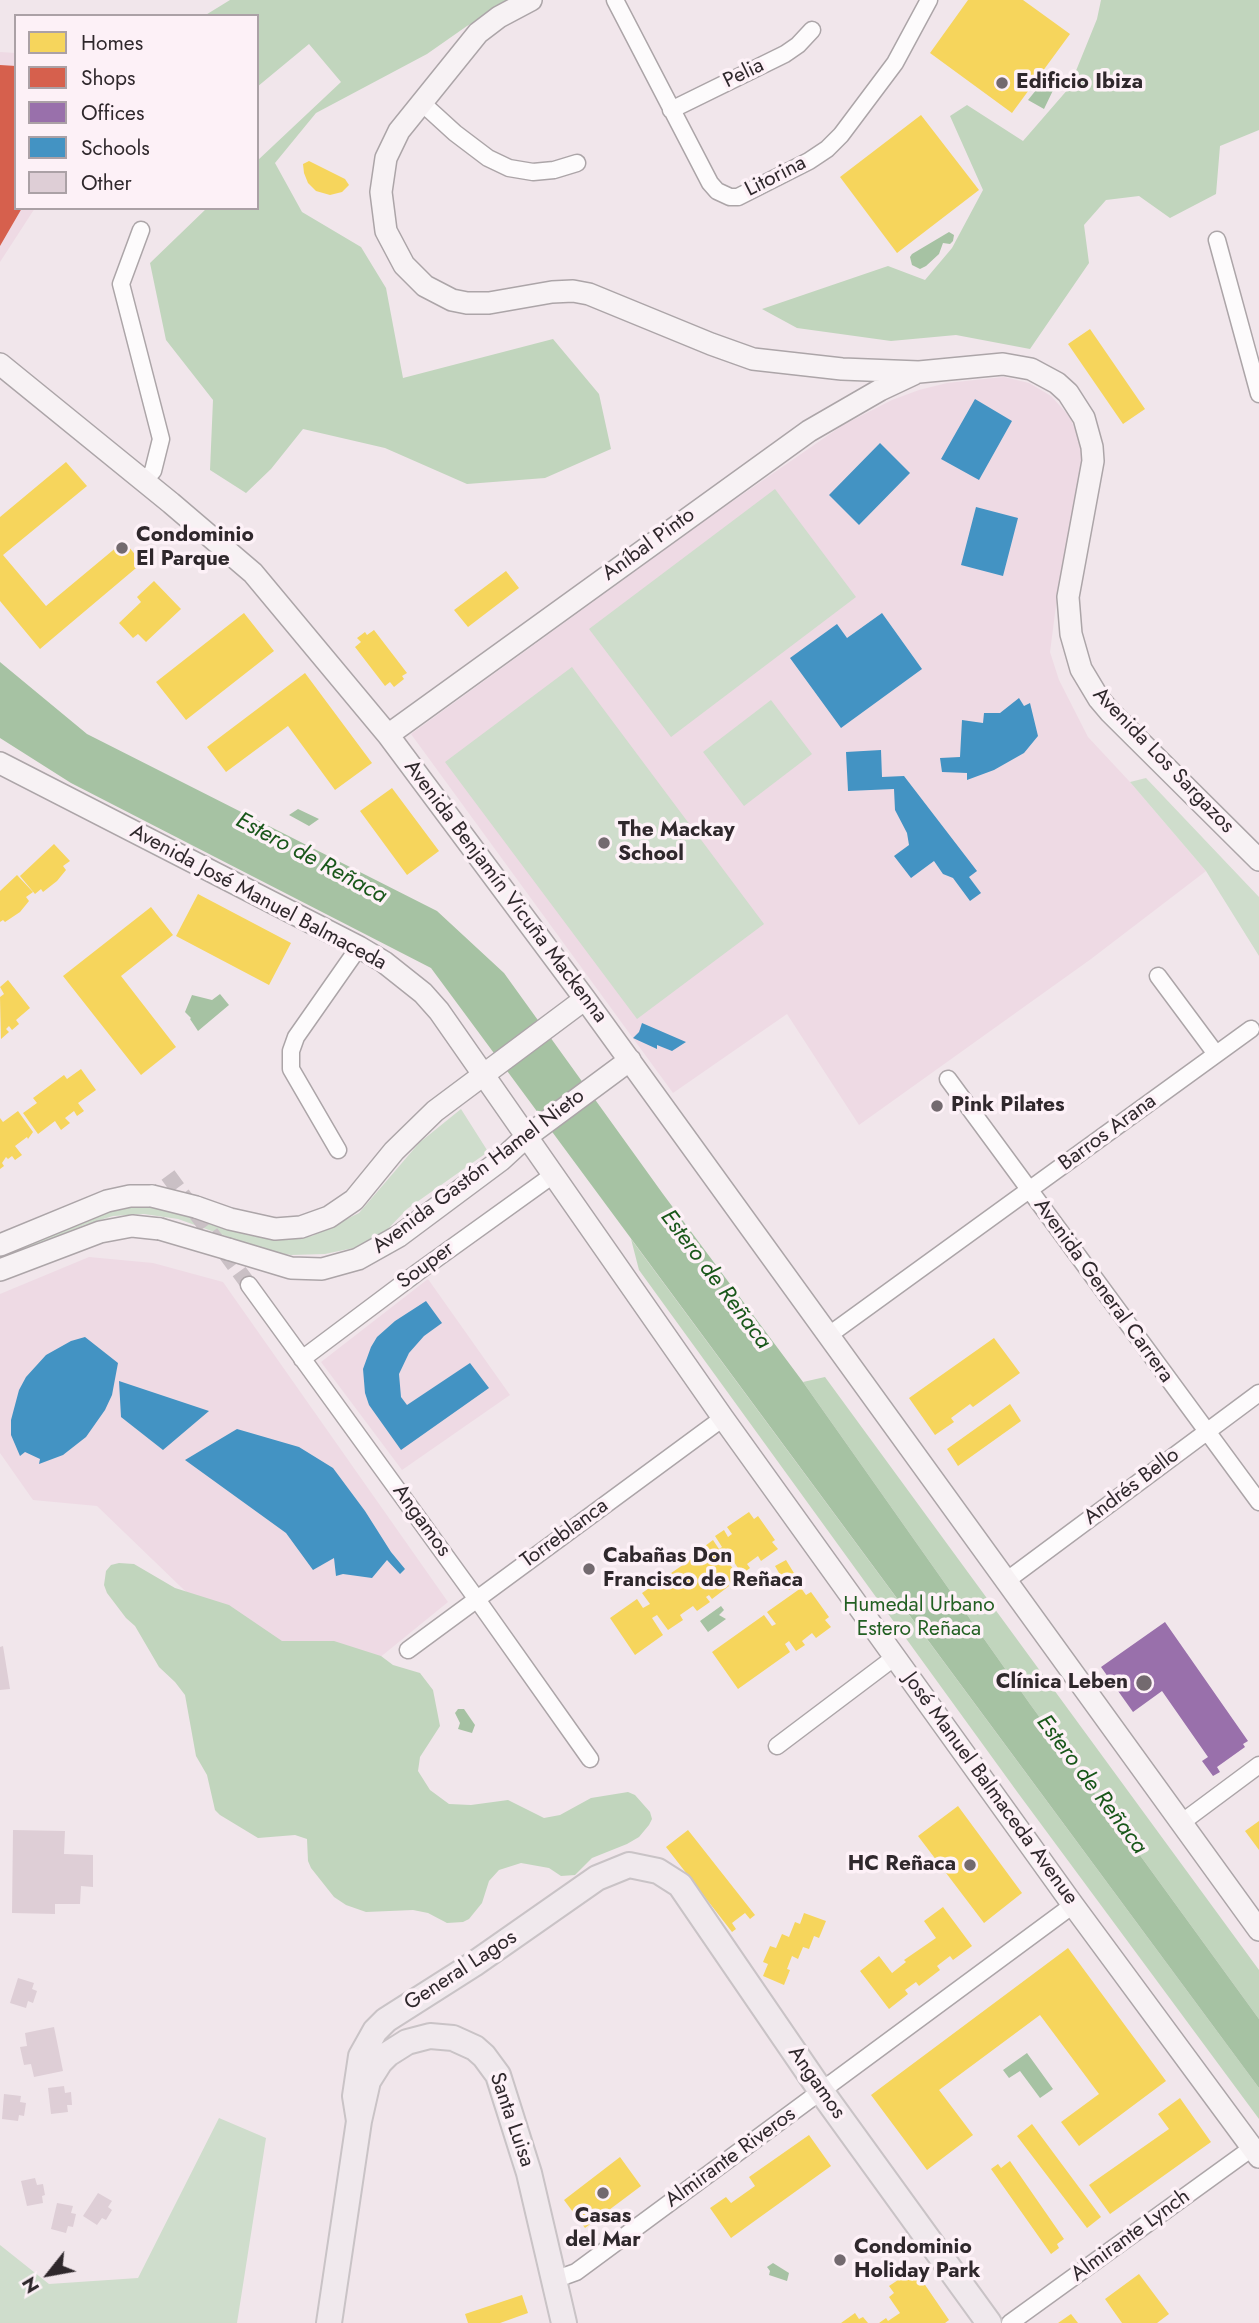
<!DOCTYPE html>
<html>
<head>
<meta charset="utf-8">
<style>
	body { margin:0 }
	#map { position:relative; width:1259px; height:2323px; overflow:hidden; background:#f1e6eb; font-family:Jost,sans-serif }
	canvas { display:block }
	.legend { position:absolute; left:14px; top:14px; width:245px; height:196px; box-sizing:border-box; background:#fdf1f7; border:2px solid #aba1a6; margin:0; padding:9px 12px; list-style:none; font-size:21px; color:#2f282c }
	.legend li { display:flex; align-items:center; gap:14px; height:35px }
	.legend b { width:35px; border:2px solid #aba1a6 }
	.north { position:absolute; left:14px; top:2239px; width:70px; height:70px; -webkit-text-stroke:5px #fdf1f7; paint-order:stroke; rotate:239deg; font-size:19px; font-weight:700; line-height:28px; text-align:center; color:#2f282c }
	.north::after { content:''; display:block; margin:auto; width:24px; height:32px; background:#2f282c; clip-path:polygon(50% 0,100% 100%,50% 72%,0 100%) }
</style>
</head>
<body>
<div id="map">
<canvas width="1259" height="2323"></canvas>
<ul class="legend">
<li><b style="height:19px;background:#f6d55c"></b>Homes</li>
<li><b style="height:19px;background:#d6604d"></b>Shops</li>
<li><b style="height:19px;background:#9970ab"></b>Offices</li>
<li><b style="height:19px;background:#4393c3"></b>Schools</li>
<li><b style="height:19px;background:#deced6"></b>Other</li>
</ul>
<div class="north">N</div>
</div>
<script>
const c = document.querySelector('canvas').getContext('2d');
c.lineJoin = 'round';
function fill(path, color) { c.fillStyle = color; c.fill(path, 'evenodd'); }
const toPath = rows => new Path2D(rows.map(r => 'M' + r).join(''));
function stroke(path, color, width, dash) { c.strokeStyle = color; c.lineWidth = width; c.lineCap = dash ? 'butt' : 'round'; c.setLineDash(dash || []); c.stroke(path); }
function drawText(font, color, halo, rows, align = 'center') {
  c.font = font + ' Jost,sans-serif'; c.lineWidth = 7; c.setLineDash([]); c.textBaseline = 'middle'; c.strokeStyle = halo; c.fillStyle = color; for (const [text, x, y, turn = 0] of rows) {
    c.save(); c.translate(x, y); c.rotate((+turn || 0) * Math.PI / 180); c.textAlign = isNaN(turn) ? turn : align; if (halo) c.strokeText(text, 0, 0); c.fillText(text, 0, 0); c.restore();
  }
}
const built = toPath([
	[0,52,16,53,16,208,35,208,0,262],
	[1004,377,1029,383,1051,396,1070,417,1081,445,1082,475,1057,598,1050,652,1059,680,1088,737,1130,782,1206,871,1091,959,859,1125,787,1014,673,1093,411,734,717,512,843,425,892,400,919,390,947,383],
	[89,1257,153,1263,223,1282,448,1602,303,1720,209,1614,97,1506,33,1500,0,1453,0,1294],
	[428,1279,510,1395,402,1470,321,1362]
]);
const green = toPath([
	[775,489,856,597,671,737,589,629],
	[572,667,764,924,637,1019,445,762],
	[771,700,812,754,744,806,703,752],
	[1146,778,1259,897,1259,956,1206,871,1130,782],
	[461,1109,487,1150,485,1154,407,1209,385,1232,358,1247,325,1254,291,1255,268,1251,178,1219,144,1214,113,1216,84,1225,0,1261,0,1254,90,1216,135,1206,171,1210,247,1235,276,1240,312,1236,359,1213,419,1143],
	[219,2118,266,2138,237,2323,0,2323,0,2245,49,2284,138,2278]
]);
const forest = toPath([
	[230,0,512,0,467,26,427,54,316,113,275,163,302,212,361,247,386,288,403,378,553,339,599,394,611,449,545,478,467,484,385,448,303,429,271,469,246,493,210,470,213,400,166,340,150,263,207,208,257,208,257,161,341,82,309,44,257,87,257,16,204,16],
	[1101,0,1259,0,1259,130,1220,146,1216,194,1170,218,1139,196,1106,200,1084,225,1089,263,1030,349,956,335,891,341,797,328,762,309,888,266,925,280,952,248,983,190,950,116,967,105,1023,141,1069,88,1097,19],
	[631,1239,1259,2088,1259,2119,1018,1793,639,1270],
	[825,1377,1259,1970,1259,2019,1030,1704,803,1382],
	[119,1563,134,1564,175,1588,229,1605,282,1641,334,1641,381,1656,393,1665,420,1673,433,1690,440,1726,420,1757,418,1771,430,1790,449,1804,471,1805,508,1800,544,1818,560,1815,591,1798,628,1792,635,1795,650,1812,652,1819,649,1825,639,1837,627,1844,592,1858,575,1875,561,1876,549,1868,521,1863,499,1870,489,1881,482,1903,469,1919,463,1922,447,1923,428,1913,413,1910,366,1912,346,1905,334,1897,311,1868,308,1861,307,1839,295,1835,258,1838,220,1815,215,1810,207,1775,196,1756,185,1695,175,1682,159,1667,135,1626,126,1618,107,1593,104,1585,106,1571,111,1565]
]);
const water = toPath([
	[1048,74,1058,80,1044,109,1028,100,1041,84,1044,77],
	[949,232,954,235,953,241,950,244,943,243,939,254,926,266,920,269,912,265,910,257,912,254],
	[0,662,87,734,437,911,504,973,663,1194,803,1382,1030,1704,1259,2019,1259,2088,431,968,71,783,0,738],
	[298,809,319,819,309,826,289,815],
	[220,994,229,1005,198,1031,190,1019,191,1018,185,1012,192,995,212,1000],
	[721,1606,724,1610,719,1615,726,1619,708,1632,700,1621],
	[458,1709,464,1709,475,1725,472,1733,458,1729,460,1723,455,1713],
	[1027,2053,1053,2089,1040,2098,1020,2071,1009,2078,1003,2070],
	[773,2263,789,2273,787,2281,769,2275,770,2271,767,2267]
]);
const homes = toPath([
	[968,0,1023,0,1070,34,1012,113,930,53],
	[921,115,979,190,897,253,840,177],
	[309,161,345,179,349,185,342,192,330,195,316,191,308,183,304,173,303,164],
	[1090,329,1145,409,1123,424,1068,344],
	[66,462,87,486,3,555,46,606,124,541,142,563,40,649,0,601,0,517],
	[506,571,519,588,468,627,454,610],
	[154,581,181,609,146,642,138,634,133,638,119,623,141,602,137,597],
	[244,613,274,651,186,720,156,682],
	[374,630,407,673,402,676,404,679,394,687,390,682,385,686,355,647,361,642,357,638,365,632,367,635],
	[305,673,372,763,335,790,288,726,226,772,207,747],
	[392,788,439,851,407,875,360,811],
	[54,844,70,861,63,866,66,870,57,881,43,892,41,889,35,894,20,876],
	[17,875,33,892,26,897,29,901,20,912,5,922,3,920,0,922,0,891],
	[198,894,291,943,269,985,176,936],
	[151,907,173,935,121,976,176,1047,141,1075,63,976],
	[8,980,30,1008,16,1020,19,1024,12,1030,9,1026,6,1029,9,1032,1,1039,0,997,4,994,0,987],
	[81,1069,96,1090,78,1103,84,1111,77,1116,74,1111,65,1118,70,1123,61,1130,55,1121,38,1134,23,1113,37,1103,33,1098,64,1075,67,1079],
	[18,1111,33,1132,28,1139,27,1137,15,1146,22,1155,15,1160,12,1156,8,1159,6,1157,2,1163,4,1166,0,1169,0,1118,3,1122],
	[994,1338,1020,1373,973,1407,970,1404,951,1418,954,1422,935,1435,909,1398],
	[1010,1404,1021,1421,958,1466,947,1449],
	[749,1512,754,1519,758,1516,775,1540,772,1542,778,1549,761,1561,758,1556,747,1564,750,1568,742,1574,732,1559,728,1562,740,1578,731,1584,729,1580,726,1582,729,1586,712,1599,709,1595,706,1597,710,1602,697,1611,693,1606,680,1615,683,1620,668,1630,657,1615,652,1618,663,1635,635,1655,610,1618,637,1599,643,1608,650,1604,642,1593,693,1558,691,1555,701,1549,704,1553,708,1550,705,1546,713,1540,719,1549,722,1547,715,1536,724,1530,728,1537,732,1534,727,1527],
	[786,1560,800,1583,789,1590,775,1566],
	[801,1588,806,1595,811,1592,829,1617,825,1620,831,1627,816,1638,812,1633,802,1641,805,1645,796,1651,789,1641,785,1644,790,1652,738,1689,712,1652,764,1615,772,1626,776,1624,767,1612],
	[958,1806,1022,1893,984,1923,918,1836],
	[1259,1821,1259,1850,1245,1831],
	[688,1830,755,1915,750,1919,745,1913,732,1923,736,1929,732,1932,666,1847],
	[943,1907,972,1946,953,1960,950,1956,937,1966,940,1970,919,1986,916,1982,905,1990,908,1994,889,2009,860,1971,879,1956,892,1973,906,1962,904,1960,936,1938,924,1921],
	[804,1913,826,1921,819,1938,814,1936,809,1949,803,1947,798,1959,792,1956,787,1969,790,1970,784,1985,763,1976,768,1964,763,1962,770,1946,776,1948,782,1934,789,1937,795,1922,800,1924],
	[1068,1948,1166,2081,1079,2146,1061,2122,1099,2094,1040,2015,939,2090,973,2135,927,2170,871,2095],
	[1180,2098,1211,2142,1110,2214,1089,2185,1169,2129,1158,2114],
	[1032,2124,1101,2217,1087,2228,1017,2136],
	[809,2135,831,2166,731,2238,710,2208,726,2197,731,2203,755,2186,749,2177],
	[620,2157,641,2186,585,2228,564,2200],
	[1010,2161,1064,2239,1057,2244,1059,2248,1051,2254,991,2169,998,2164,1001,2168],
	[907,2274,912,2281,919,2276,949,2320,945,2323,879,2323,886,2318,888,2321,900,2313,889,2297,894,2293,889,2286],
	[1139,2274,1169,2314,1157,2323,1122,2323,1105,2299],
	[522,2295,528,2313,500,2323,468,2323,465,2314],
	[855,2313,859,2319,863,2317,868,2323,841,2323],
	[1071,2314,1078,2323,1058,2323]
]);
const shops = toPath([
	[0,65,16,66,16,208,22,208,0,246]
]);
const offices = toPath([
	[1165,1622,1248,1741,1243,1744,1245,1747,1217,1767,1220,1772,1213,1776,1202,1761,1208,1757,1162,1691,1133,1712,1101,1667]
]);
const schools = toPath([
	[975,399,1012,421,979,480,941,459],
	[880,443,910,473,859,525,829,495],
	[976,507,1018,518,1003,576,961,565],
	[882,613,922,669,841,728,790,658,837,624,847,638],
	[1019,698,1024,706,1030,703,1038,736,1024,753,994,770,967,780,967,773,942,772,940,758,960,757,962,720,983,723,984,713,1000,713],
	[881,750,882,777,904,776,977,871,969,877,981,893,970,901,953,878,943,874,934,861,911,878,894,856,909,845,907,833,895,810,894,789,848,791,846,752],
	[642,1023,686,1042,672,1051,657,1045,657,1049,633,1038,639,1032],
	[426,1301,442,1323,424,1336,409,1353,399,1374,401,1397,407,1405,470,1363,489,1388,401,1450,369,1405,365,1393,363,1369,371,1347,377,1337,395,1321],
	[85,1337,118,1363,112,1395,105,1410,86,1437,63,1455,39,1464,40,1459,25,1452,20,1456,11,1435,11,1420,19,1390,26,1377,46,1355,71,1341],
	[119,1381,209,1411,163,1450,121,1417],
	[237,1429,299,1447,333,1468,365,1511,391,1552,405,1569,400,1574,387,1560,372,1578,343,1574,336,1576,334,1558,313,1570,286,1533,185,1460]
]);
const building = toPath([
	[3,1646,10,1689,0,1690,0,1647],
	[13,1830,65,1831,64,1854,93,1855,93,1887,81,1886,80,1904,55,1904,55,1914,12,1913],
	[18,1978,34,1983,32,1989,37,1991,33,2003,28,2001,26,2008,10,2003],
	[54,2027,63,2071,34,2077,31,2064,24,2065,20,2047,27,2046,25,2033],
	[64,2086,65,2093,71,2092,72,2105,67,2105,68,2112,51,2114,48,2088],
	[4,2094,21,2096,20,2102,26,2103,24,2116,19,2115,18,2121,2,2119],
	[35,2178,37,2185,43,2184,45,2195,42,2196,43,2203,27,2206,21,2181],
	[98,2193,112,2201,108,2207,112,2210,106,2220,102,2218,97,2225,83,2216],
	[57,2203,73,2206,71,2213,76,2214,73,2227,68,2226,66,2233,51,2229]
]);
const streetTunnel = toPath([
	[168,1175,249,1285]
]);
const street = toPath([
	[615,0,710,183,717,191,730,197,738,197,809,161,827,149,841,135,895,63,929,0],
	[421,102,455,133,488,158,509,168,533,172,554,170,577,163],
	[671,110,785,54,798,45,812,30],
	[141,230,121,284,161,439,153,471,144,481],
	[1217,240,1259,394],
	[1158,976,1216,1054],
	[948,1079,1259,1502],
	[338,1150,291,1069,291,1051,296,1037,359,947],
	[249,1285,476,1598,590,1759],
	[829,1335,1251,1029],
	[302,1359,418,1272,553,1175],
	[1006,1581,1259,1393],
	[408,1650,723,1418],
	[777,1746,895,1657],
	[1181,1823,1259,1765],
	[554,2280,576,2272,1073,1905],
	[1010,2323,1252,2148]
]);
const secondary = toPath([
	[531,0,499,17,478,33,399,131,386,158,381,192,386,231,404,265,425,286,452,300,467,303,489,303,552,292,573,291,589,294,711,344,753,359,842,369,919,372,1003,364,1031,369,1057,383,1068,393,1084,418,1092,447,1093,461,1068,597,1071,634,1081,669,1099,699,1110,712,1259,860],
	[0,364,171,503,253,573,388,735,585,999,1259,1930],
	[388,735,809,431,880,390,914,374],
	[0,763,359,947,384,962,423,993,439,1011,723,1418,1073,1905,1259,2157],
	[196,1207,230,1219,275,1229,301,1227,329,1217,354,1200,394,1151,435,1111,585,999],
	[0,1245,107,1201,130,1196,152,1196],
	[228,1249,291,1268,322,1269,358,1259,399,1236,501,1160,526,1137,630,1060],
	[0,1270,100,1232,132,1226,160,1229]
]);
const primary = toPath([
	[359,2121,355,2096,361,2056,375,2031,386,2020,474,1964,597,1878,629,1865,658,1871,680,1885,821,2091,989,2323],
	[329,2323,359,2121,368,2081,380,2062,388,2054,407,2042,430,2036,453,2038,475,2048,484,2056,498,2075,529,2173,564,2323]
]);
const secondaryBridge = toPath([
	[152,1196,196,1207],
	[160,1229,228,1249]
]);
const markers = [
	[1002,83,7,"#736a6f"],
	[122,548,7,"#736a6f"],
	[604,843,7,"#736a6f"],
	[937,1106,7,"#736a6f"],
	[589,1569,7,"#736a6f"],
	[1144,1683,9,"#736a6f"],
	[970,1865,7,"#736a6f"],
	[603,2193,7,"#736a6f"],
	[840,2260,7,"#736a6f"]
];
const streetNames = [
	["Pelia",744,74,-26],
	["Litorina",776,177,-27],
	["Aníbal Pinto",649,545,-36],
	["Avenida Los Sargazos",1163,761,46],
	["Avenida Benjamín Vicuña Mackenna",505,892,53],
	["Avenida José Manuel Balmaceda",258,898,28],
	["Barros Arana",1108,1133,-36],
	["Avenida Gastón Hamel Nieto",479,1172,-37],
	["Souper",426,1266,-36],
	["Avenida General Carrera",1103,1291,54],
	["Andrés Bello",1132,1487,-37],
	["Angamos",421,1521,54],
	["Torreblanca",565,1534,-36],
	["José Manuel Balmaceda Avenue",990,1789,54],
	["General Lagos",461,1971,-33],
	["Angamos",816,2083,55],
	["Santa Luisa",511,2120,71],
	["Almirante Riveros",731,2158,-36],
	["Almirante Lynch",1131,2236,-36]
];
const poiNames = [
	["Edificio Ibiza",1016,83],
	["Condominio",136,536],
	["El Parque",136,560],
	["The Mackay",618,831],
	["School",618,855],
	["Pink Pilates",951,1106],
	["Cabañas Don",603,1557],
	["Francisco de Reñaca",603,1581],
	["Clínica Leben",1128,1683,"right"],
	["HC Reñaca",956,1865,"right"],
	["Casas",603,2217,"center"],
	["del Mar",603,2241,"center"],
	["Condominio",854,2248],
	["Holiday Park",854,2272]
];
const parkNames = [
	["Humedal Urbano",919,1606],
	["Estero Reñaca",919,1630]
];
const waterNames = [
	["Estero de Reñaca",311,859,28],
	["Estero de Reñaca",715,1280,53],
	["Estero de Reñaca",1091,1785,53]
];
fill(built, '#eedae4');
fill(green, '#cfddcc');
fill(forest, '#c1d5bd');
fill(water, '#a6c2a3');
fill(homes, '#f6d55c');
fill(shops, '#d6604d');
fill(offices, '#9970ab');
fill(schools, '#4393c3');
fill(building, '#deced6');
stroke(streetTunnel, '#cac0c5', 16, [16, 8]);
stroke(street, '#aca5a8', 19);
stroke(secondary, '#aca5a8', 24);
stroke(primary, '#c9c3c6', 28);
stroke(street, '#fdfbfc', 16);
stroke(secondary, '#f7f2f4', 21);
stroke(primary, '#f0e9ed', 24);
stroke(secondaryBridge, '#aca5a8', 24, []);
stroke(secondaryBridge, '#f7f2f4', 21);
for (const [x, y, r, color] of markers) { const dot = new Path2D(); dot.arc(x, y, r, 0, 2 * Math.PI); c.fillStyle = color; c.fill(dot); stroke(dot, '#fdf1f7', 2.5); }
drawText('21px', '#2f282c', '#fdf1f7', streetNames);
drawText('bold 21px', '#2f282c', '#fdf1f7', poiNames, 'left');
drawText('21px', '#225f22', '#fdf1f7', parkNames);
drawText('italic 23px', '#19571a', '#fdf1f7', waterNames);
</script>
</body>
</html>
